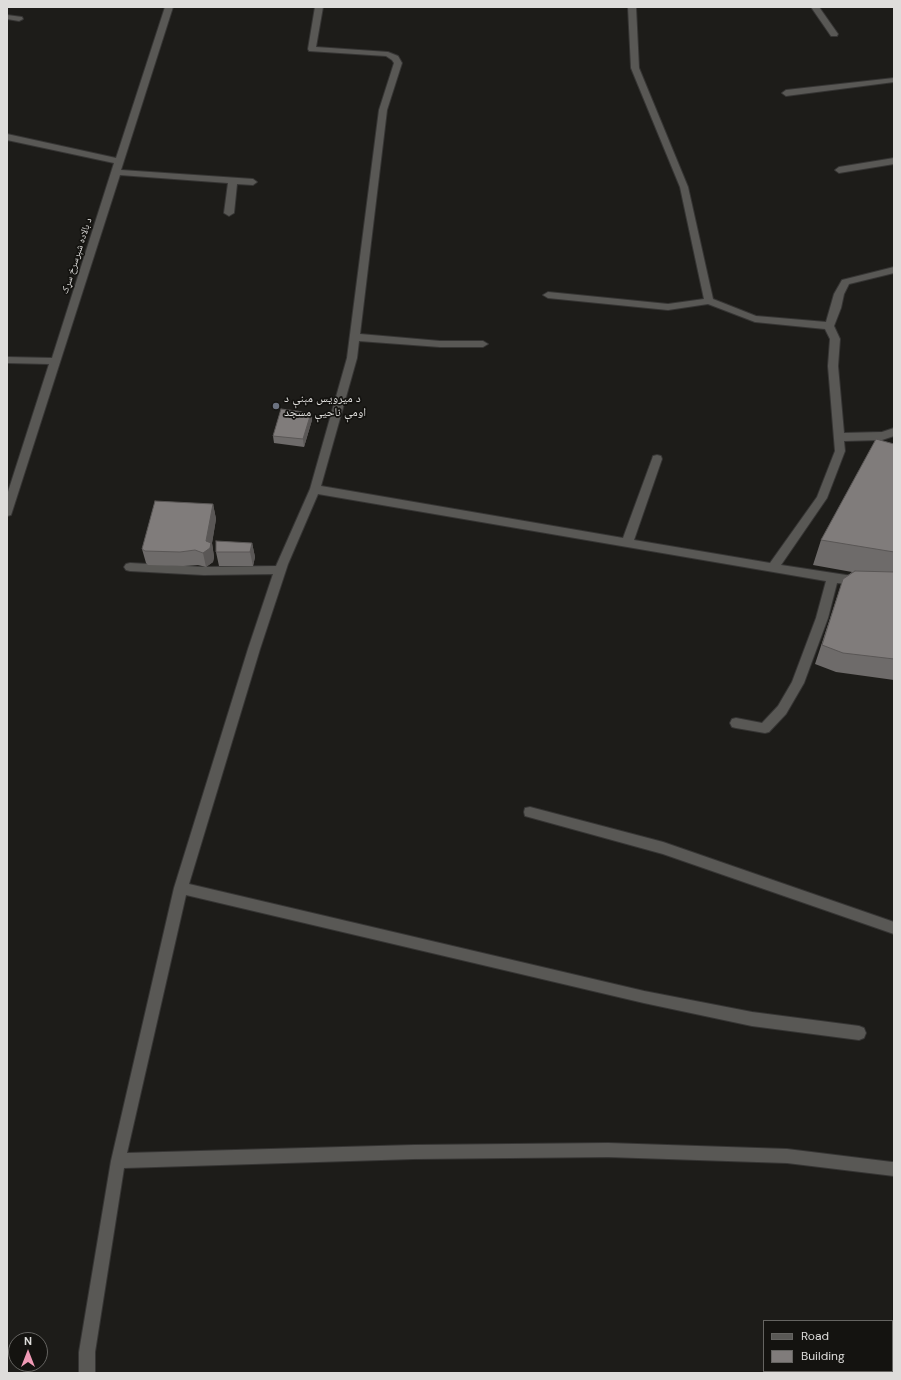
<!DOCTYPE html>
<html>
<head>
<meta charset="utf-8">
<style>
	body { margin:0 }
	#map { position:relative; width:901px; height:1380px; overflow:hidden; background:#1d1c19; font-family:"DM Sans",sans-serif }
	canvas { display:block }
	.frame { position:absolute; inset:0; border:8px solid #dedddb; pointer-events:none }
	.legend { position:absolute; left:763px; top:1320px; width:130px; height:52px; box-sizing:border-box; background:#141310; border:1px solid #656461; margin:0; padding:5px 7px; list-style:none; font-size:12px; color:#dedddb }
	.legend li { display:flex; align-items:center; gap:8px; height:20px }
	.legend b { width:20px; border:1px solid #656461 }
	.north { position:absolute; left:8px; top:1332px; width:40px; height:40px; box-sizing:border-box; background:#141310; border:1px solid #656461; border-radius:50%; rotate:0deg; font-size:11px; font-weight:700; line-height:16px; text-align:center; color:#dedddb }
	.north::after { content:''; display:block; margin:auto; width:14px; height:18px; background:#f09ab5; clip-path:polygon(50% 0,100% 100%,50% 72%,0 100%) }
</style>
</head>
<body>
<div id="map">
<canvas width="901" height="1380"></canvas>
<div class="frame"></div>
<ul class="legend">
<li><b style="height:5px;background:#595855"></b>Road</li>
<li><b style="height:11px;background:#807c7b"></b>Building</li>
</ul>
<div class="north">N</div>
</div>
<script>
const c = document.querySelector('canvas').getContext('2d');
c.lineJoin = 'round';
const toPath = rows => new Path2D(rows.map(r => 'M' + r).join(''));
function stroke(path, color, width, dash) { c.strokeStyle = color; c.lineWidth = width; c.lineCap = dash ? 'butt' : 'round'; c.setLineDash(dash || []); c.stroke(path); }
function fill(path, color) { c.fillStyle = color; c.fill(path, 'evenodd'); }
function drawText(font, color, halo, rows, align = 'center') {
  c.font = font + ' "DM Sans","Noto Naskh Arabic",sans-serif'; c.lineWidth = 3.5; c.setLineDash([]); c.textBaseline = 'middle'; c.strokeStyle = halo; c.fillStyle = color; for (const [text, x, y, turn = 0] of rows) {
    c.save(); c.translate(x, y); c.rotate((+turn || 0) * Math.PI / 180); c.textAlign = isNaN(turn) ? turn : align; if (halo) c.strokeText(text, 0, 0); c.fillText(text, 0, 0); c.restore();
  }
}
const street = toPath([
	[165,7,173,7,121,170,253,179,257,182,253,185,237,184,234,213,229,216,224,213,228,183,120,175,12,512,11,515,7,516,7,495,49,364,7,363,7,357,52,358,114,163,7,140,7,134,116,158,165,7],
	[315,7,323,7,316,47,388,52,398,56,402,63,387,110,360,334,440,341,483,341,488,344,483,347,440,347,359,341,357,358,321,486,623,538,652,459,653,456,657,455,661,456,662,459,634,540,770,563,817,497,835,451,828,366,830,339,825,329,755,322,708,304,668,310,548,298,543,295,548,292,668,304,704,299,680,187,631,68,628,7,636,7,639,68,688,187,713,299,756,316,826,322,834,294,842,280,894,267,894,273,849,284,844,294,841,308,834,326,840,339,838,366,844,433,882,432,894,428,894,436,882,440,844,441,845,451,827,498,781,565,859,577,863,578,865,581,863,584,859,585,837,583,828,618,804,683,786,714,769,732,765,733,736,728,732,727,730,723,732,719,736,718,762,723,778,706,792,682,816,618,826,581,318,494,288,564,260,649,189,884,644,991,752,1012,859,1026,864,1028,866,1033,864,1038,859,1040,752,1026,644,1003,186,895,127,1153,414,1145,608,1143,787,1149,892,1162,894,1162,894,1176,787,1163,608,1157,414,1159,124,1168,95,1352,95,1373,79,1373,79,1352,111,1161,174,888,248,649,273,574,204,575,130,571,126,570,124,567,126,564,130,563,204,567,276,566,310,489,347,358,379,110,394,63,392,60,386,56,309,51,308,49,315,7],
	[811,7,819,7,838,34,837,36,831,36,811,7],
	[7,15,22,17,23,19,19,21,7,19,7,15],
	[894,78,894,82,786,96,782,93,786,90,894,78],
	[894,158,894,164,839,173,835,170,839,167,894,158],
	[530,807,663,842,894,922,894,934,663,854,525,816,524,812,525,808,530,807]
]);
const wall = toPath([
	[311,413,312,420,304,447,274,443,273,436],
	[894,444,894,680,836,672,815,664,843,579,852,572,813,565,821,540],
	[213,504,216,519,212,543,214,557,213,562,206,567,198,565,183,566,148,565,146,563,142,549],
	[252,543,255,557,253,566,219,566,216,552]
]);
const shadedWall = toPath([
	[311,413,312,420,304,447,303,439],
	[213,504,216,519,212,543,214,557,213,562,206,567,203,553,206,541],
	[252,543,255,557,253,566,250,552]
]);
const building = toPath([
	[281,409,311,413,303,439,273,436,281,409],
	[876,439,894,444,894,552,821,540,876,439],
	[155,501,213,504,206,541,211,543,210,548,203,553,195,550,180,552,145,551,142,549,155,501],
	[216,541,252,543,250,552,216,552,216,541],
	[855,571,894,572,894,659,843,653,822,645,843,579,855,571]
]);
const markers = [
	[276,406,4,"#6b7280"]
];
const farStreetnames = [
	["د بالاده شېرسرخ سړک",77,256,-72]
];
const poiNames = [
	["د ميرویس مېنې د",284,399],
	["اومې ناحيې مسجد",284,413]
];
stroke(street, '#363534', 2);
fill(street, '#595855');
fill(wall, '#6e6b6a');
fill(shadedWall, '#5a5756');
fill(building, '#807c7b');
stroke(building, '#5a5756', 1);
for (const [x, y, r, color] of markers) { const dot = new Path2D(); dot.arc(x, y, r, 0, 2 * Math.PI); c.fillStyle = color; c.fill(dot); stroke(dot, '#141310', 1.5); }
drawText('10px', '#dedddb', '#141310', farStreetnames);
drawText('12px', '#dedddb', '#141310', poiNames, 'left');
</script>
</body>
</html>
